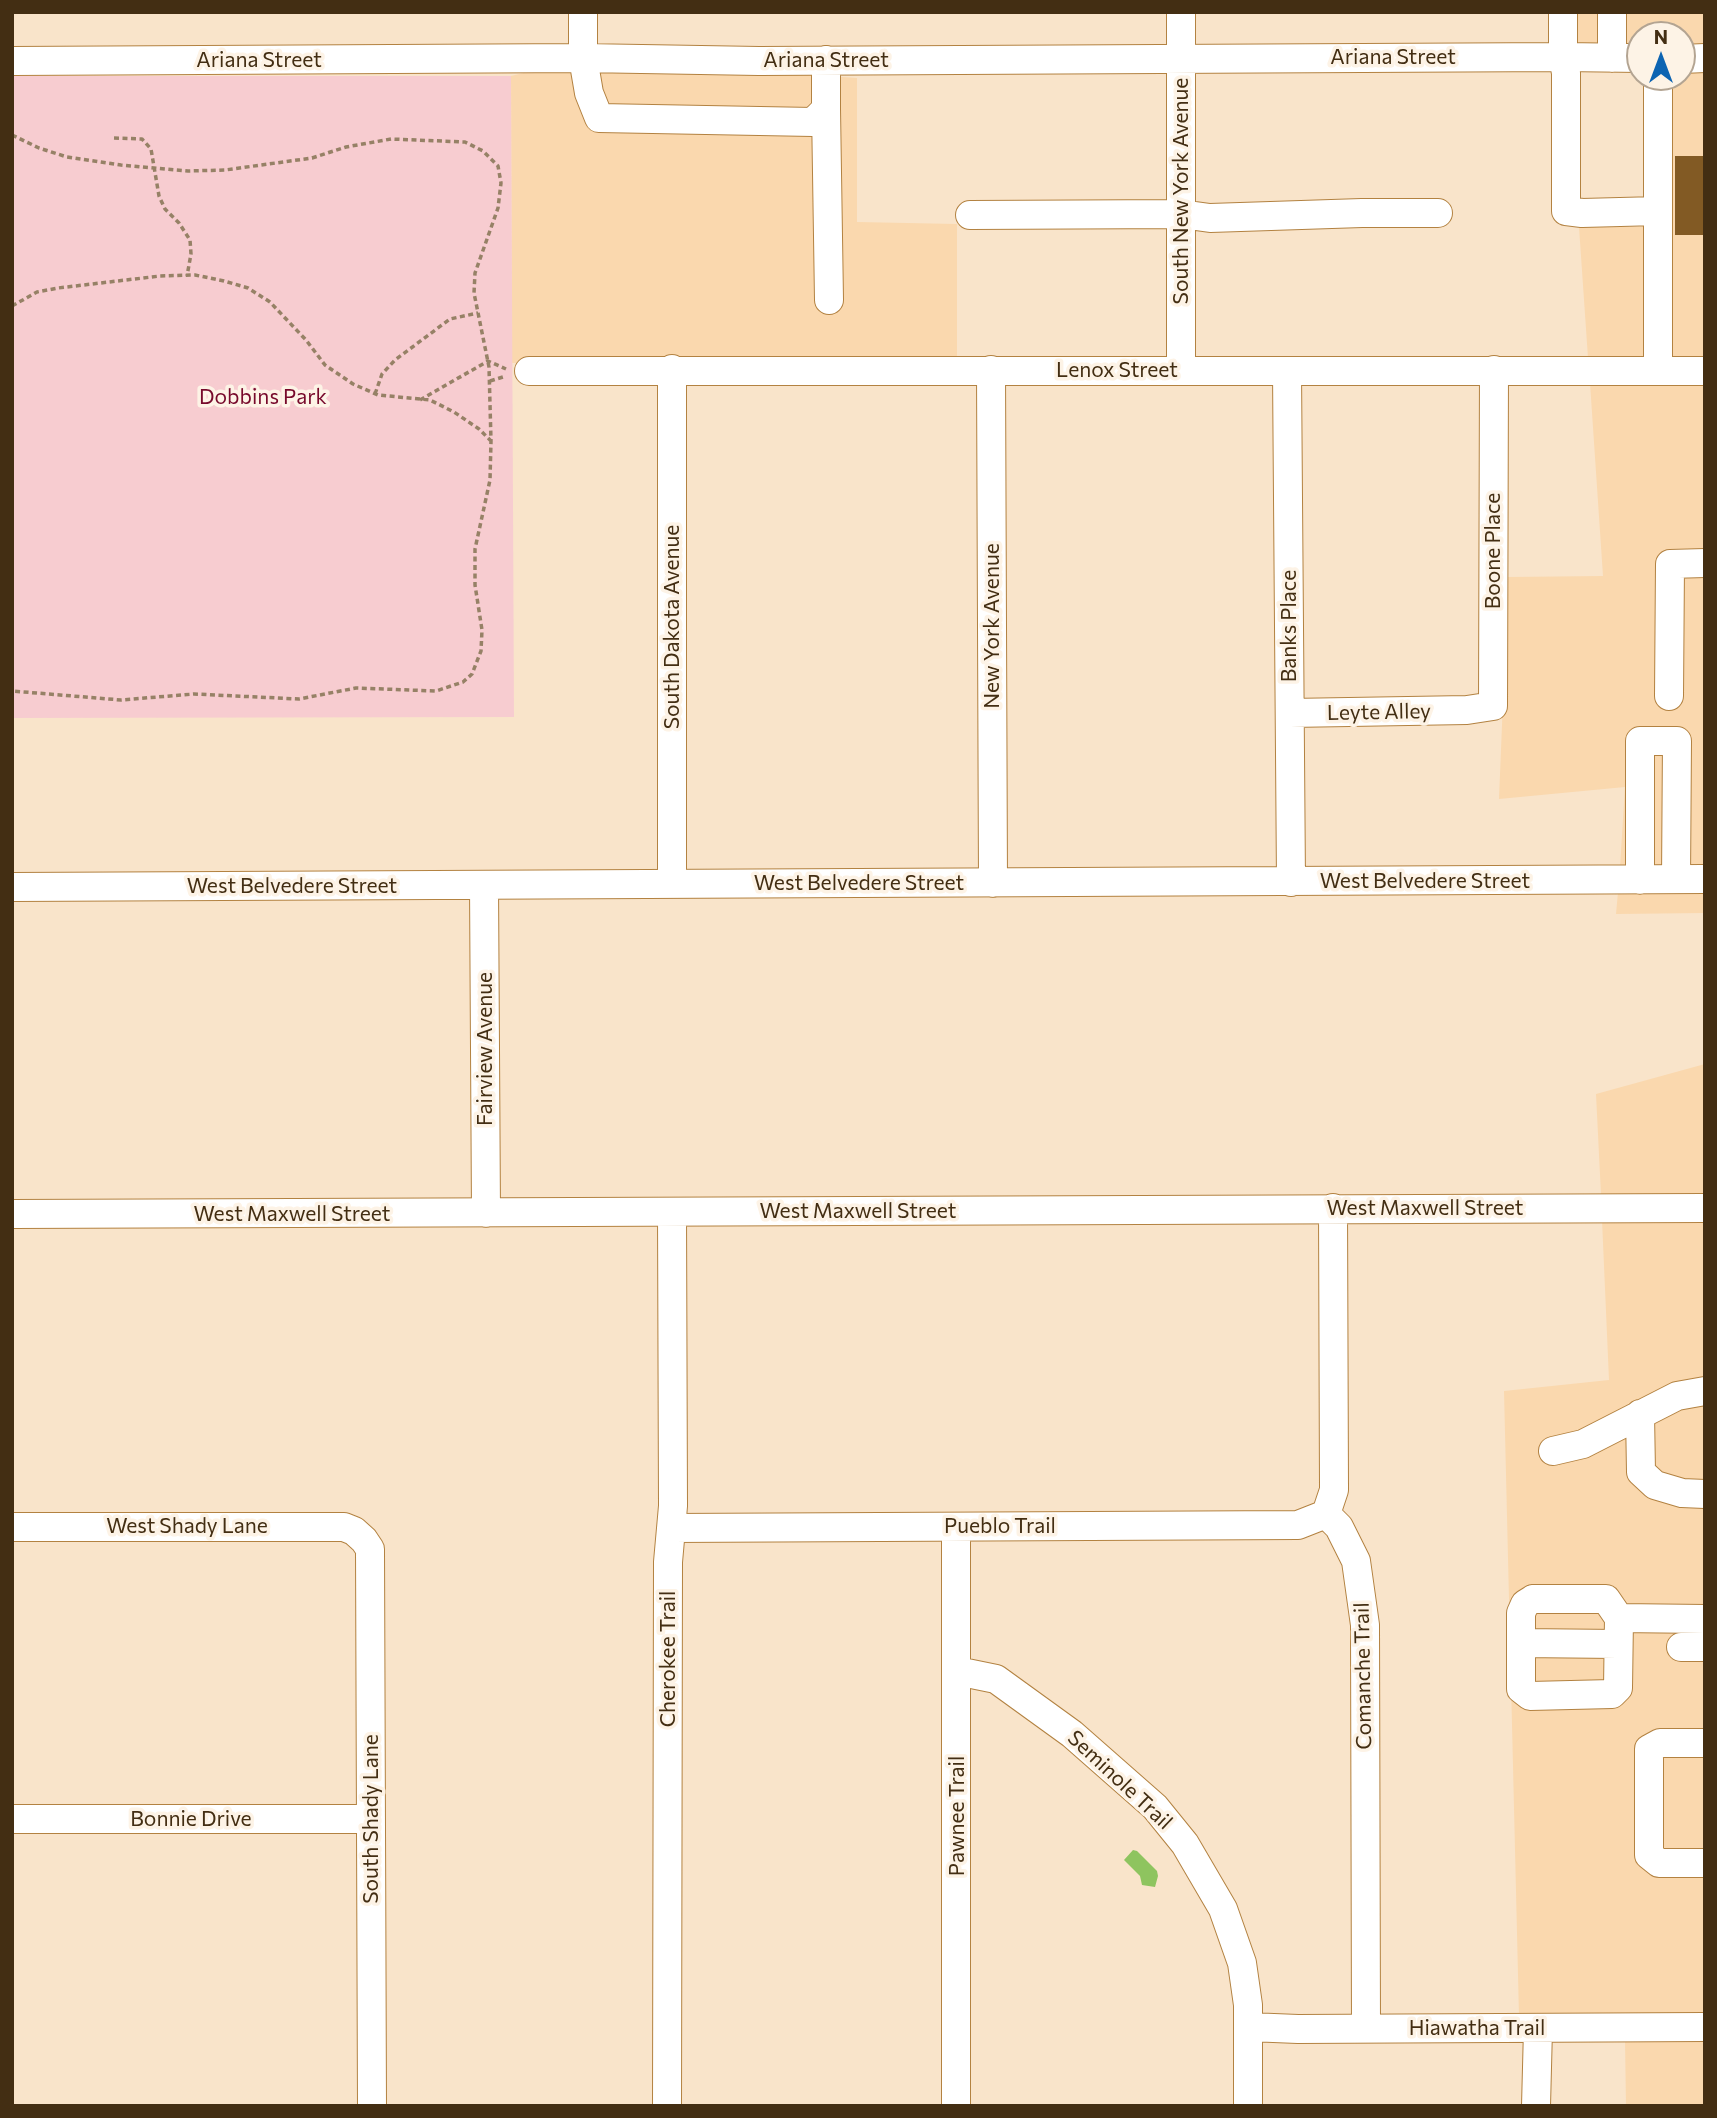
<!DOCTYPE html>
<html>
<head>
<meta charset="utf-8">
<style>
	body { margin:0 }
	#map { position:relative; width:1717px; height:2118px; overflow:hidden; background:#f9e4ca; font-family:Commissioner,sans-serif }
	canvas { display:block }
	.frame { position:absolute; inset:0; border:14px solid #432e13; pointer-events:none }
	.north { position:absolute; left:1626px; top:21px; width:70px; height:70px; box-sizing:border-box; background:#fdf3e6; border:2px solid #b3a492; border-radius:50%; rotate:0deg; font-size:19px; font-weight:700; line-height:28px; text-align:center; color:#432e13 }
	.north::after { content:''; display:block; margin:auto; width:24px; height:32px; background:#0d64b2; clip-path:polygon(50% 0,100% 100%,50% 72%,0 100%) }
</style>
</head>
<body>
<div id="map">
<canvas width="1717" height="2118"></canvas>
<div class="frame"></div>
<div class="north">N</div>
</div>
<script>
const c = document.querySelector('canvas').getContext('2d');
c.lineJoin = 'round';
function fill(path, color) { c.fillStyle = color; c.fill(path, 'evenodd'); }
const toPath = rows => new Path2D(rows.map(r => 'M' + r).join(''));
function stroke(path, color, width, dash) { c.strokeStyle = color; c.lineWidth = width; c.lineCap = dash ? 'butt' : 'round'; c.setLineDash(dash || []); c.stroke(path); }
function drawText(font, color, halo, rows, align = 'center') {
  c.font = font + ' Commissioner,sans-serif'; c.lineWidth = 7; c.setLineDash([]); c.textBaseline = 'middle'; c.strokeStyle = halo; c.fillStyle = color; for (const [text, x, y, turn = 0] of rows) {
    c.save(); c.translate(x, y); c.rotate((+turn || 0) * Math.PI / 180); c.textAlign = isNaN(turn) ? turn : align; if (halo) c.strokeText(text, 0, 0); c.fillText(text, 0, 0); c.restore();
  }
}
const built = toPath([
	[1572,12,1705,12,1705,46,1682,46,1682,35,1640,35,1640,41,1630,45,1572,44],
	[583,58,857,78,857,222,957,224,957,356,512,363,511,76],
	[1682,71,1705,71,1705,358,1588,358,1579,227,1642,227,1650,77,1682,77],
	[1590,383,1705,383,1705,867,1620,867,1625,787,1499,799,1508,577,1603,576],
	[1618,892,1705,892,1705,913,1616,914],
	[1705,1064,1705,1195,1601,1195,1596,1094],
	[1602,1220,1705,1220,1705,2015,1519,2016,1504,1391,1609,1380],
	[1625,2040,1705,2040,1705,2106,1626,2106]
]);
const green = toPath([
	[12,76,511,76,514,717,12,718]
]);
const water = toPath([
	[1133,1850,1137,1851,1157,1871,1158,1876,1155,1887,1142,1885,1140,1876,1124,1860]
]);
const building = toPath([
	[1675,156,1705,156,1705,235,1675,235]
]);
const path = toPath([
	[12,135,39,148,67,157,121,165,188,171,225,170,312,158,346,147,391,139,465,142,483,151,498,166,501,183,498,208,475,273,474,293,489,367,491,441,490,480,475,549,475,585,482,630,481,651,472,674,463,682,436,691,356,688,299,699,194,694,121,700,12,691],
	[114,138,142,139,151,149,159,196,165,209,179,223,190,240,191,254,187,276],
	[12,306,37,292,58,288,160,276,195,275,224,281,248,288,270,302,306,340,325,365,353,384,378,395,430,400,454,412,479,429,491,441],
	[490,381,506,376],
	[375,394,382,374,395,360,450,319,478,313],
	[420,400,488,361,506,369]
]);
const minor = toPath([
	[583,12,583,58,589,93,599,118,813,122,826,109,826,60],
	[1181,12,1181,370],
	[1563,12,1563,57,1566,73,1566,211,1582,213,1658,211],
	[1612,12,1612,58],
	[1682,59,1705,58],
	[12,61,583,58,759,61,1563,57,1640,58],
	[1658,77,1658,371],
	[826,109,829,300],
	[970,215,1181,214,1210,218,1362,213,1438,213],
	[672,369,672,884],
	[991,370,993,883],
	[529,371,1705,371],
	[1287,371,1291,882],
	[1669,696,1670,564,1705,563],
	[1290,713,1467,710,1493,706,1494,370],
	[1640,880,1640,741,1677,741,1676,879],
	[484,885,486,1213],
	[12,887,1705,879],
	[12,1214,1705,1208],
	[1640,1414,1641,1472,1655,1485,1682,1493,1705,1494],
	[1553,1451,1583,1444,1677,1396,1705,1391],
	[1326,1514,1339,1527,1356,1561,1365,1625,1366,2028],
	[1326,1514,1334,1490,1333,1208],
	[12,1527,344,1527,354,1531,364,1540,370,1549,372,2106],
	[956,1527,956,2106],
	[672,1528,1298,1525,1326,1514],
	[1533,1599,1606,1599,1619,1618,1618,1688,1612,1694,1530,1696,1521,1689,1521,1613,1525,1604,1533,1599],
	[1619,1618,1705,1619],
	[1521,1643,1618,1644],
	[1681,1647,1705,1647],
	[957,1671,996,1679,1072,1734,1155,1807,1185,1844,1223,1909,1242,1963,1248,2005,1248,2106],
	[1705,1743,1660,1743,1649,1749,1649,1855,1659,1863,1705,1863],
	[12,1819,371,1819],
	[1249,2027,1298,2029,1705,2027],
	[667,2106,668,1562,673,1506,672,1213],
	[1536,2106,1538,2029]
]);
const streetNames = [
	["Ariana Street",1393,57],
	["Ariana Street",259,60],
	["Ariana Street",826,60],
	["South New York Avenue",1181,191,-90],
	["Lenox Street",1117,370],
	["Boone Place",1493,551,-90],
	["New York Avenue",992,626,-90],
	["Banks Place",1289,626,-90],
	["South Dakota Avenue",672,627,-90],
	["Leyte Alley",1379,712,-1],
	["West Belvedere Street",1425,881],
	["West Belvedere Street",859,883],
	["West Belvedere Street",292,886],
	["Fairview Avenue",485,1049,-90],
	["West Maxwell Street",1425,1208],
	["West Maxwell Street",858,1211],
	["West Maxwell Street",292,1214],
	["West Shady Lane",187,1526],
	["Pueblo Trail",1000,1526],
	["Cherokee Trail",668,1659,-90],
	["Comanche Trail",1363,1676,-91],
	["Seminole Trail",1120,1780,43],
	["Pawnee Trail",957,1816,-90],
	["Bonnie Drive",191,1819],
	["South Shady Lane",371,1819,-90],
	["Hiawatha Trail",1477,2028]
];
const parkNames = [
	["Dobbins Park",263,397]
];
fill(built, '#fad8ae');
fill(green, '#f7ccd0');
fill(water, '#8ec45f');
fill(building, '#825a24');
stroke(minor, '#b38241', 30);
stroke(path, '#968166', 3.5, [5, 3.5]);
stroke(minor, '#fff', 28);
drawText('21px', '#432e13', '#fdf3e6', streetNames);
drawText('21px', '#77092b', '#fdf3e6', parkNames);
</script>
</body>
</html>
